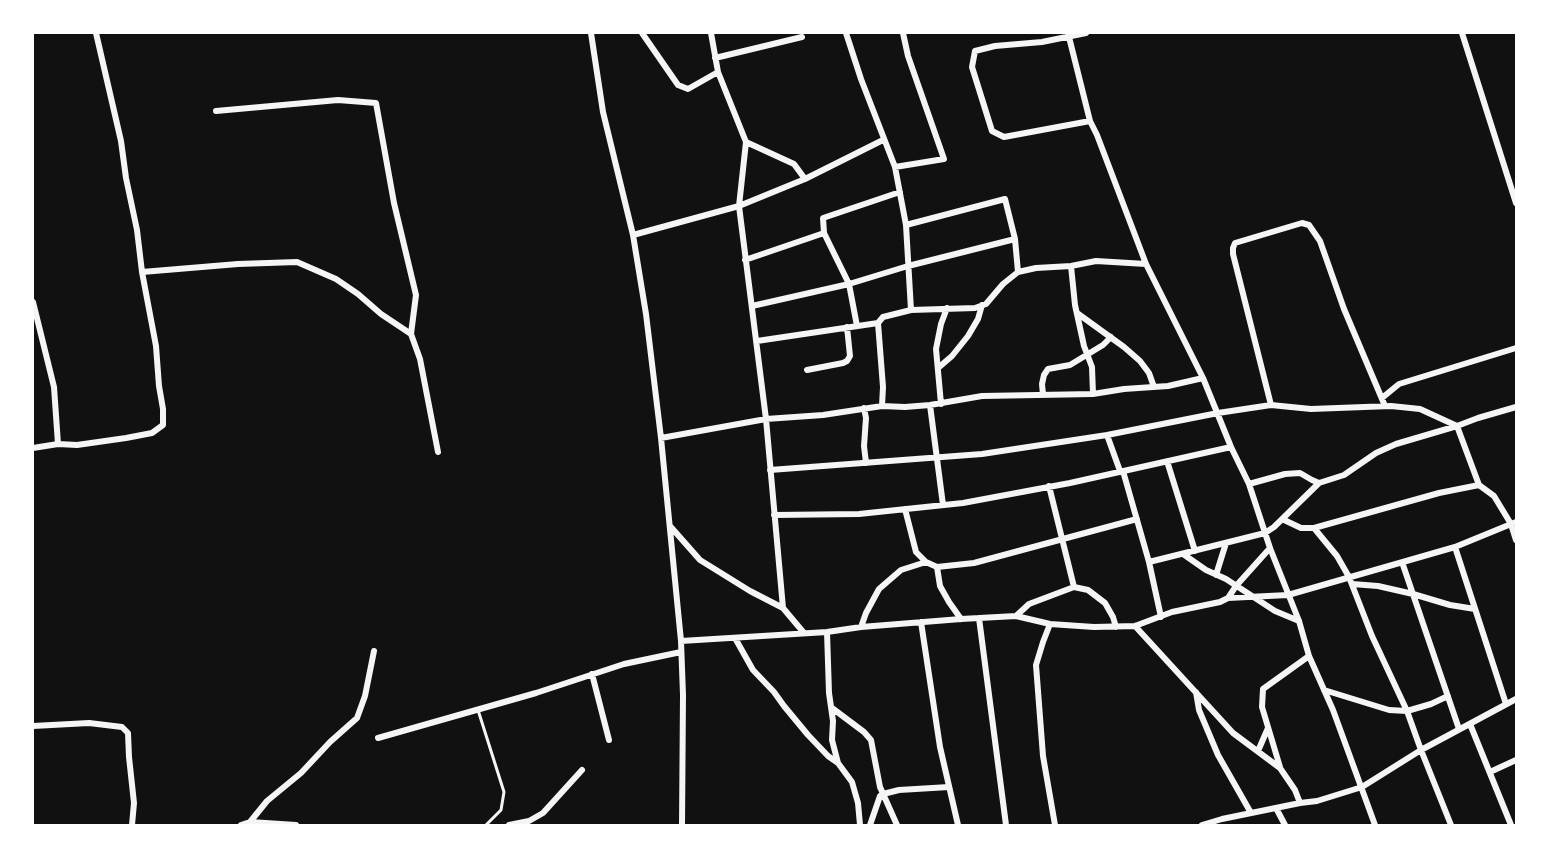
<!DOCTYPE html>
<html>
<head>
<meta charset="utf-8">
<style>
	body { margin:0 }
	#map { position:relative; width:1549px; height:858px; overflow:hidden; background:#111; font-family:"Sofia Sans Condensed",sans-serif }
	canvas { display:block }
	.frame { position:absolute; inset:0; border:34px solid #fff; pointer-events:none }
</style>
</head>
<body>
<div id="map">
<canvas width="1549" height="858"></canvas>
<div class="frame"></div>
</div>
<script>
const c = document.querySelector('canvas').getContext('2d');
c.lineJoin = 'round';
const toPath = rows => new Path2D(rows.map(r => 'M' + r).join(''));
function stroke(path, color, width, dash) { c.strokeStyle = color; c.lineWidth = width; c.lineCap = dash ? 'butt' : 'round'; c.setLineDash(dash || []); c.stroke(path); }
const service = toPath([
	[478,710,504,792,501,810,486,825]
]);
const minor = toPath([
	[96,33,121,141,126,178,137,230,142,272],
	[591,33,603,112,633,235,646,314,661,438,681,641,683,695,682,825],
	[642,33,678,85,688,89,718,72],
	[711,33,718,72,746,142,739,206,766,419,783,608,804,633],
	[846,33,861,79,895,167,906,225,911,310],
	[1068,33,1090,121,1097,135,1146,264,1203,378,1231,447,1249,484,1270,548,1299,621,1309,656,1333,710,1375,825],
	[1086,33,1042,42,995,46,975,51,972,67,992,131,1004,137,1090,121],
	[1462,33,1516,203],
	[715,58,802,37],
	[216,111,338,100,376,103,394,203,416,295,411,334],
	[746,142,794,164,805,179],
	[895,167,944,159,908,56,903,33],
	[906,225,1005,199,1015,239],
	[824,233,823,218,900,192],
	[633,235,739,206,805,179,883,140],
	[745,260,824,233,849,284,908,266,1015,239,1018,272],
	[1071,266,1075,305,1084,346,1092,367,1093,394],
	[33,302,54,387,58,444],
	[752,306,849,284,857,326],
	[1077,313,1124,347,1140,361,1149,373,1154,387],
	[757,341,878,323],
	[938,368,952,356,968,336,978,319,982,305],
	[807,370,843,363,847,361,850,356,847,327],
	[1043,395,1042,384,1044,375,1048,369,1070,365,1103,345,1111,337],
	[1382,398,1399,384,1516,348],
	[941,404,936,349,941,324,947,308],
	[930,405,943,505],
	[1271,405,1233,254,1233,248,1235,243,1302,223,1309,225,1320,241,1344,309,1385,406],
	[882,406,883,387,878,323,883,317,911,310,975,308,986,304,1003,284,1018,272,1036,268,1071,266,1096,261,1146,264],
	[864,408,866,418,864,446,866,463],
	[1107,435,1120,471],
	[661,438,766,419,823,415,882,406,905,407,930,405,982,396,1093,394,1124,389,1168,386,1203,378],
	[33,448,58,444,77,445,126,438,152,433,163,425,163,409,159,386,156,346,142,272,238,264,297,262,336,279,358,294,381,314,411,334,420,359,438,452],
	[1167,461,1195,551],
	[770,470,982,454,1107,435,1218,413,1271,405,1311,409,1391,406,1420,409,1457,426,1479,485,1494,496,1511,524,1516,540],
	[1123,471,1149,562,1161,617],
	[1249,484,1285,474,1300,473,1312,480,1319,483,1344,475,1376,453,1396,444,1457,426,1478,418,1516,407],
	[1049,486,1074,587],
	[905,509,916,552,926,562,937,567,974,563,1137,519],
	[774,515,859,514,963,503,1070,483,1231,447],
	[1282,519,1301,528,1314,528,1439,493,1479,485],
	[670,526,700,560,750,591,783,608],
	[1314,528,1337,556,1349,577,1372,636,1407,711,1421,750,1451,825],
	[1455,547,1506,704],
	[1183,554,1206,570,1226,579,1275,611,1299,621],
	[1149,562,1265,533,1274,527,1319,483],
	[1402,562,1459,729],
	[937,567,940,586,949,602,961,619],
	[1216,575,1226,543],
	[1352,584,1378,586,1413,594,1450,605,1475,609],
	[1228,598,1236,586,1270,548],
	[1016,616,1029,604,1074,587,1088,590,1105,603,1113,617,1116,627],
	[979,618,1006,825],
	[921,622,940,747,958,825],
	[1050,624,1043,642,1036,665,1043,756,1055,825],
	[1135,626,1233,733,1280,768,1295,790,1300,803,1317,801,1362,787,1421,750,1516,699],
	[861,627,866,613,879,589,901,570,926,562],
	[827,632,829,693,833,721,832,740,838,763,852,782,858,803,860,825],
	[735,638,753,670,774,692,784,706,808,735,828,756,838,763],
	[681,641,827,632,861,627,961,619,1016,616,1050,624,1094,627,1135,626,1172,612,1220,602,1228,598,1288,595,1455,547,1516,522],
	[592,674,609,740],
	[1324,690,1389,710,1407,711,1431,704,1448,696],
	[1196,692,1199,710,1218,755,1251,813],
	[832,708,864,732,871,740,880,787,897,825],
	[1470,724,1511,825],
	[33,726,89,723,122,727,128,733,129,757,134,803,132,825],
	[378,738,536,693,624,664,681,652],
	[1258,751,1268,728],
	[1280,767,1262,707,1263,689,1309,656],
	[1490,772,1516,760],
	[1276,808,1285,825],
	[250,822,267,801,301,773,330,742,357,718,365,696,374,651],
	[241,825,250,822,296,825],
	[509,825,529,821,543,813,582,770],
	[870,825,880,796,883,794,899,790,949,787],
	[1202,825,1222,819,1300,803]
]);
stroke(service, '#f5f5f5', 3);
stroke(minor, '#f5f5f5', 6);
</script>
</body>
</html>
